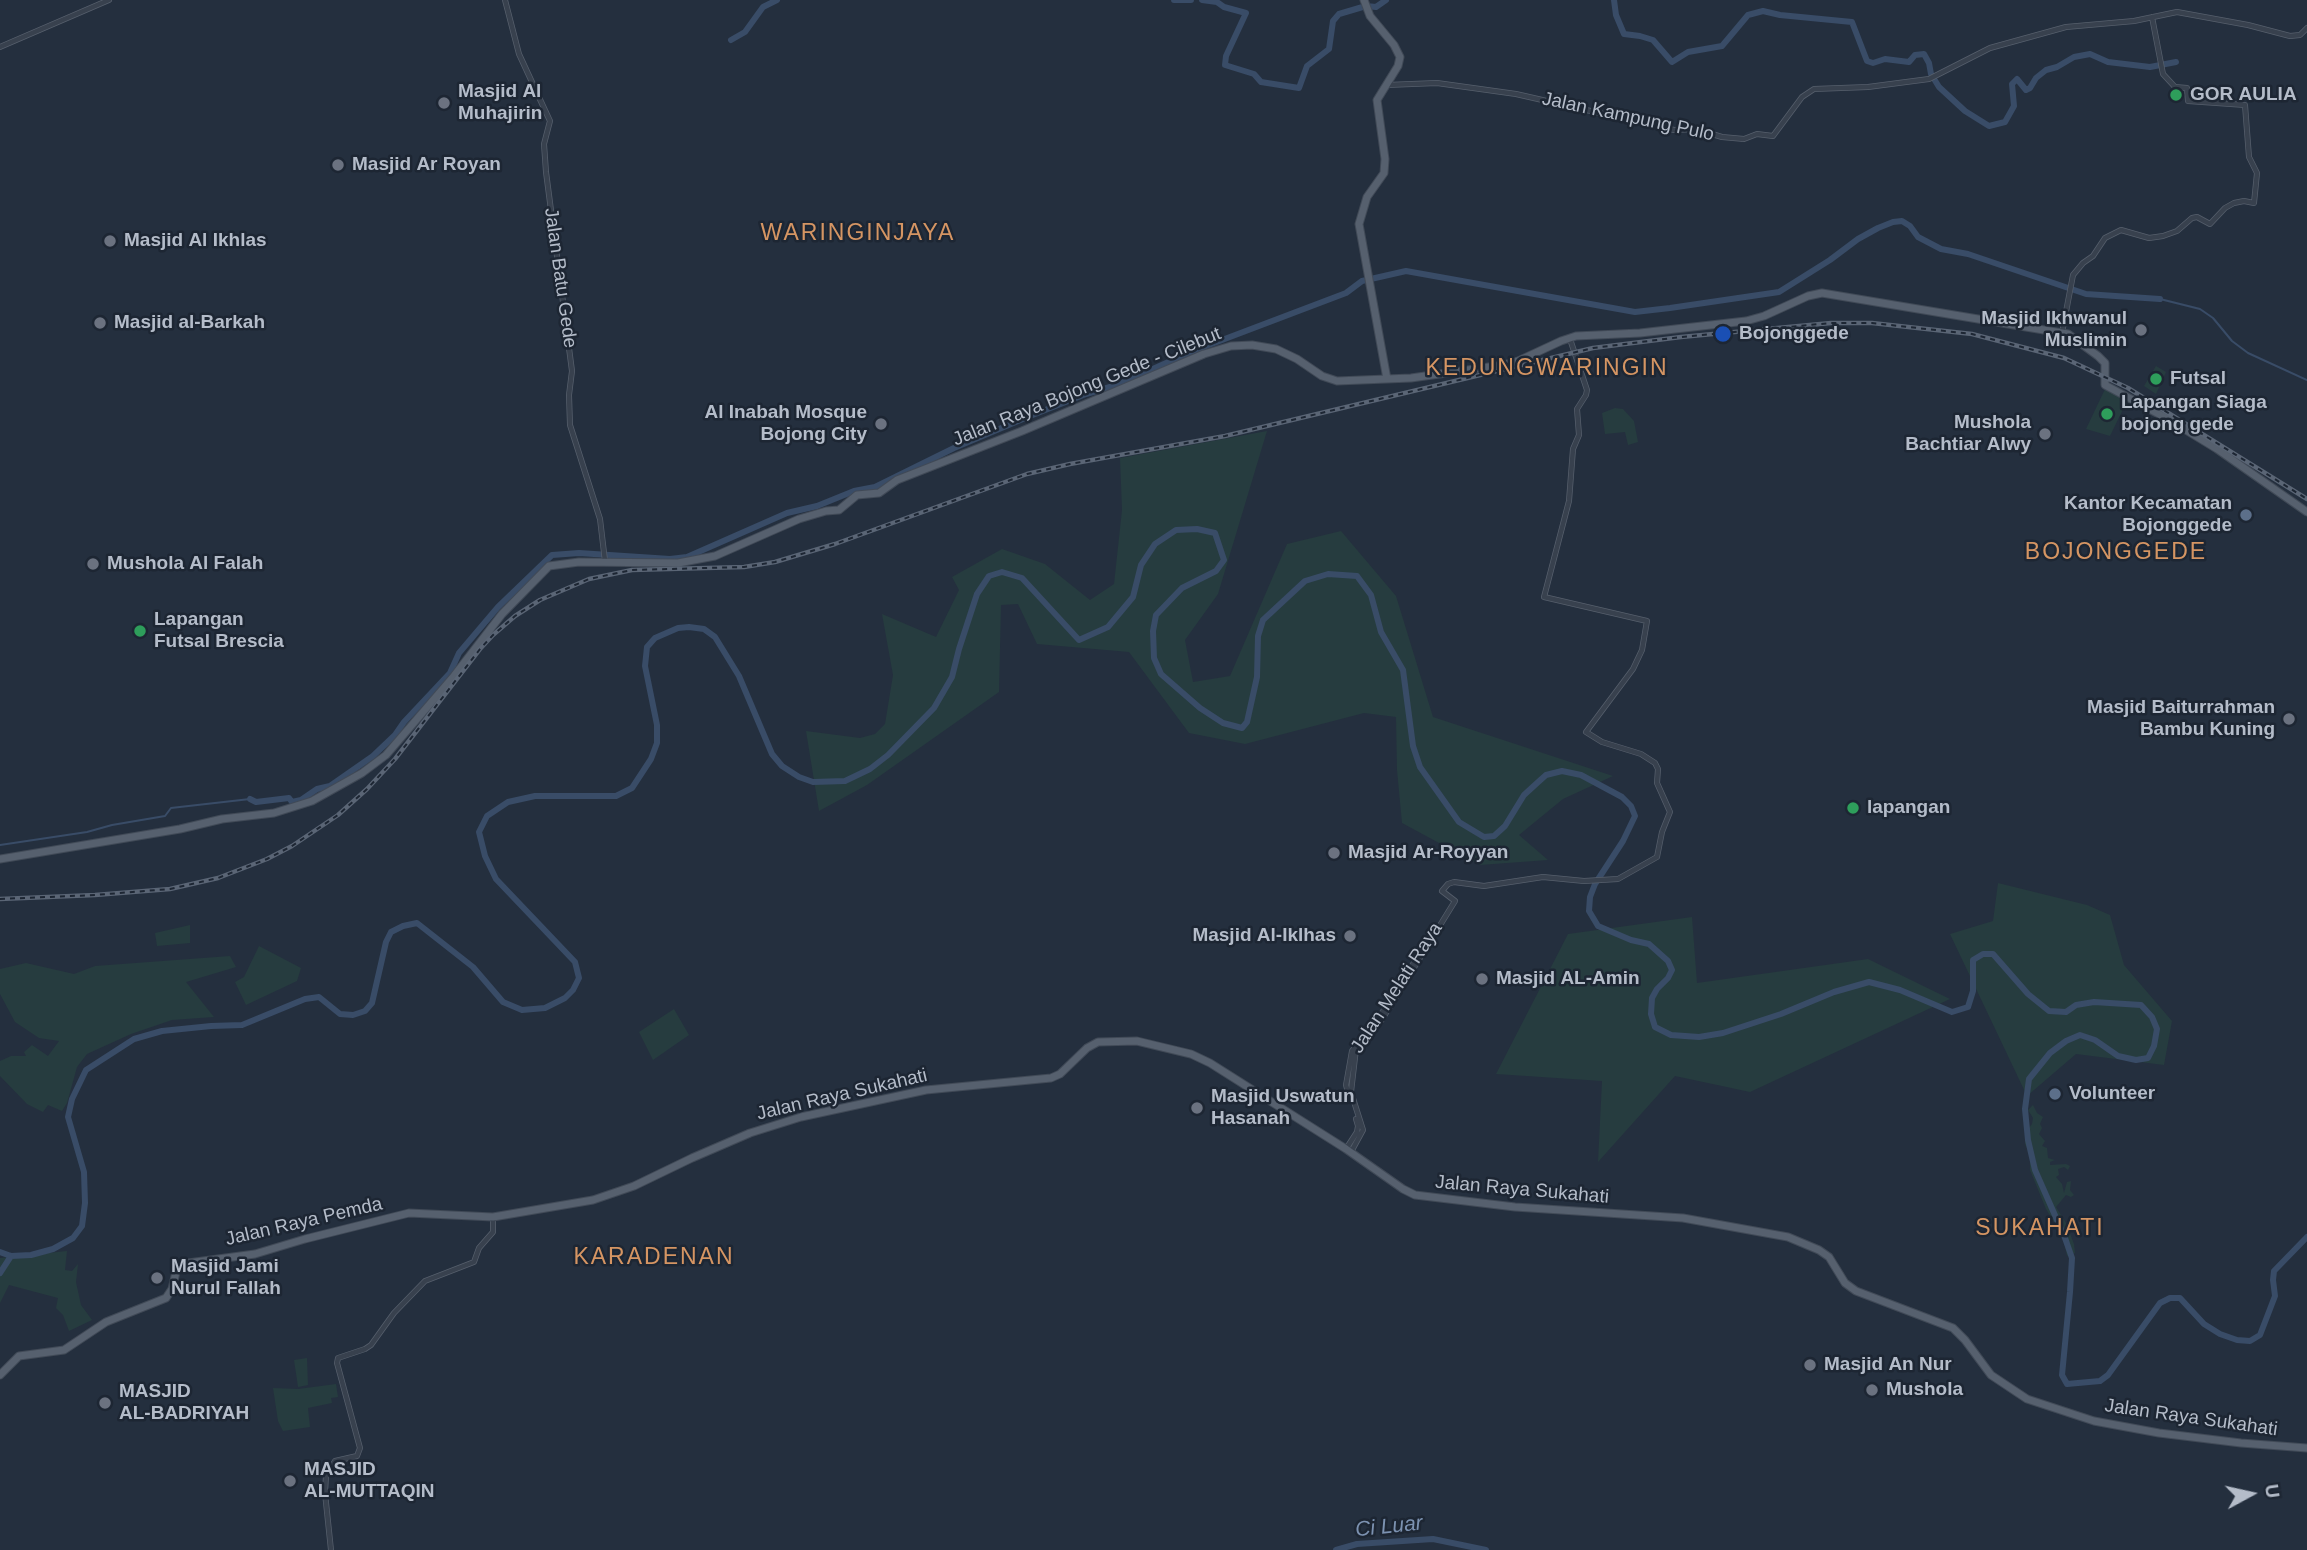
<!DOCTYPE html>
<html>
<head>
<meta charset="utf-8">
<style>
	body { margin:0 }
	#map { position:relative; width:2307px; height:1550px; overflow:hidden; background:#242f3e; font-family:Helvetica,sans-serif }
	canvas { display:block }
	.north { position:absolute; left:2216px; top:1459px; width:70px; height:70px; -webkit-text-stroke:5px #1d2633; paint-order:stroke; rotate:82deg; font-size:19px; font-weight:700; line-height:28px; text-align:center; color:#b4bcc9 }
	.north::after { content:''; display:block; margin:auto; width:24px; height:32px; background:#b4bcc9; clip-path:polygon(50% 0,100% 100%,50% 72%,0 100%) }
</style>
</head>
<body>
<div id="map">
<canvas width="2307" height="1550"></canvas>
<div class="north">U</div>
</div>
<script>
const c = document.querySelector('canvas').getContext('2d');
c.lineJoin = 'round';
function fill(path, color) { c.fillStyle = color; c.fill(path, 'evenodd'); }
const toPath = rows => new Path2D(rows.map(r => 'M' + r).join(''));
function stroke(path, color, width, dash) { c.strokeStyle = color; c.lineWidth = width; c.lineCap = dash ? 'butt' : 'round'; c.setLineDash(dash || []); c.stroke(path); }
function drawText(font, color, halo, rows, align = 'center') {
  c.font = font + ' Helvetica,sans-serif'; c.lineWidth = 5; c.setLineDash([]); c.textBaseline = 'middle'; c.strokeStyle = halo; c.fillStyle = color; for (const [text, x, y, turn = 0] of rows) {
    c.save(); c.translate(x, y); c.rotate((+turn || 0) * Math.PI / 180); c.textAlign = isNaN(turn) ? turn : align; if (halo) c.strokeText(text, 0, 0); c.fillText(text, 0, 0); c.restore();
  }
}
const green = toPath([
	[2156,366,2166,372,2156,394,2144,386],
	[2106,387,2128,399,2110,436,2086,429],
	[1615,408,1623,409,1634,421,1638,442,1628,445,1625,432,1605,434,1602,413],
	[1267,431,1218,594,1185,640,1193,682,1230,676,1287,544,1341,531,1396,596,1433,717,1613,776,1563,799,1519,835,1548,860,1480,865,1402,823,1397,770,1396,717,1364,713,1245,744,1189,733,1129,652,1037,644,1018,604,1001,605,999,692,867,785,819,811,806,731,860,738,875,734,885,724,893,675,882,614,936,637,959,590,952,577,1002,549,1045,564,1090,600,1114,584,1122,510,1120,458],
	[1998,883,2087,905,2110,915,2124,965,2172,1021,2164,1065,2076,1054,2027,1096,1950,934,1993,921],
	[1692,917,1697,983,1868,959,1950,999,1750,1092,1675,1076,1598,1162,1602,1081,1496,1074,1568,934],
	[190,925,190,943,157,946,155,933],
	[259,946,301,968,297,981,246,1005,235,982,244,977],
	[230,956,236,967,186,982,214,1017,172,1020,131,1034,87,1054,77,1067,67,1103,62,1111,48,1105,43,1112,27,1104,0,1076,0,1061,11,1056,26,1056,24,1052,32,1045,48,1056,59,1041,39,1038,15,1022,0,994,0,969,26,963,74,974,95,966],
	[674,1009,689,1035,653,1060,639,1032],
	[2033,1105,2037,1113,2043,1117,2040,1124,2042,1128,2039,1134,2045,1141,2042,1146,2047,1148,2048,1158,2055,1160,2050,1162,2050,1165,2066,1164,2070,1166,2068,1170,2064,1167,2058,1169,2059,1175,2056,1177,2062,1184,2064,1193,2067,1182,2071,1181,2070,1190,2074,1195,2071,1197,2066,1195,2056,1207,2066,1223,2074,1244,2075,1253,2067,1256,2063,1237,2046,1209,2030,1170,2030,1155,2025,1144,2025,1132,2032,1124,2033,1118,2028,1110],
	[67,1251,65,1270,72,1271,78,1264,76,1282,81,1305,92,1320,69,1331,63,1315,56,1308,58,1298,9,1285,0,1303,0,1258],
	[307,1358,308,1385,298,1387,294,1360],
	[336,1384,338,1397,331,1398,332,1403,308,1408,310,1427,283,1431,278,1421,273,1388,298,1389]
]);
const stream = toPath([
	[2160,299,2200,309,2213,318,2232,341,2248,353,2307,380],
	[0,845,87,832,112,825,165,816,171,808,250,799]
]);
const river = toPath([
	[1174,0,1191,0],
	[1202,0,1217,2,1224,7,1246,13,1226,56,1225,65,1254,74,1261,82,1299,88,1307,66,1329,49,1333,21,1339,14,1366,6,1376,7,1386,0],
	[1614,0,1616,15,1624,34,1640,36,1653,40,1672,62,1688,52,1722,46,1748,15,1763,11,1780,15,1852,22,1867,61,1873,63,1885,59,1909,62,1915,55,1924,54,1929,63,1931,74,1939,87,1965,111,1989,126,2005,122,2014,106,2012,84,2017,79,2026,90,2030,88,2036,78,2046,70,2057,67,2074,57,2090,54,2108,62,2150,67,2176,62],
	[731,40,745,32,763,7,777,0],
	[250,799,256,802,289,798,292,802,301,800,317,789,330,786,373,756,395,735,404,722,450,673,459,653,498,607,552,555,579,553,670,559,687,557,787,513,817,506,854,491,875,487,954,448,1030,416,1086,394,1117,385,1193,351,1346,293,1362,281,1406,271,1635,312,1670,308,1779,292,1830,260,1858,239,1878,228,1893,222,1902,221,1910,226,1918,237,1941,249,1968,254,2086,294,2160,299],
	[0,1252,11,1256,31,1255,53,1249,73,1238,82,1226,85,1203,84,1172,68,1117,72,1099,86,1070,134,1039,162,1031,211,1026,242,1025,305,999,319,997,340,1014,353,1015,365,1011,372,1003,386,942,391,932,403,926,417,923,473,967,503,1002,522,1010,545,1008,565,998,573,990,579,978,575,962,496,879,485,856,479,832,487,816,508,802,535,796,616,796,632,788,651,759,657,743,657,725,645,666,647,647,655,638,678,628,689,627,704,629,715,637,739,676,772,754,782,766,799,777,813,782,845,781,870,769,888,755,934,708,952,677,959,649,977,594,989,576,1002,572,1022,578,1079,640,1108,627,1133,597,1141,565,1155,544,1176,530,1197,529,1215,533,1224,560,1216,571,1182,588,1156,615,1153,631,1154,658,1161,674,1200,708,1223,723,1242,728,1247,722,1257,677,1258,636,1263,620,1305,581,1328,574,1357,576,1371,595,1381,632,1403,670,1413,746,1420,767,1459,822,1484,837,1494,836,1505,826,1524,795,1536,784,1546,775,1562,771,1581,775,1622,797,1631,806,1635,816,1623,841,1595,884,1590,897,1589,911,1598,926,1631,940,1649,944,1668,961,1672,970,1668,978,1657,989,1652,998,1651,1014,1655,1027,1671,1035,1699,1037,1723,1033,1781,1014,1834,992,1869,982,1900,990,1952,1012,1968,1007,1973,991,1973,960,1983,954,1993,954,2028,994,2049,1011,2066,1012,2076,1005,2094,1002,2141,1005,2152,1017,2157,1029,2154,1046,2148,1058,2136,1060,2118,1056,2095,1040,2080,1035,2066,1041,2050,1053,2029,1079,2025,1109,2028,1140,2035,1170,2065,1238,2072,1258,2070,1292,2062,1375,2067,1384,2100,1381,2108,1375,2160,1303,2170,1298,2180,1298,2204,1324,2220,1334,2237,1340,2250,1341,2260,1335,2275,1296,2273,1280,2274,1271,2307,1237],
	[0,1273,11,1256],
	[1336,1550,1357,1544,1433,1539,1486,1550]
]);
const minor = toPath([
	[505,0,519,54,550,121,544,144,546,172,572,371,569,395,570,425,600,519,605,561],
	[0,47,109,0],
	[1387,85,1437,83,1516,94,1674,130,1695,129,1722,137,1744,139,1757,134,1773,136,1802,97,1814,89,1868,87,1929,79,1990,48,2066,27,2134,21,2177,12,2248,25,2290,36,2300,35,2307,28],
	[2062,333,2073,275,2083,263,2093,256,2105,238,2121,230,2149,238,2163,236,2177,231,2192,218,2197,217,2210,224,2225,208,2234,203,2244,201,2254,203,2257,173,2249,157,2245,105,2188,101,2187,88,2175,87,2163,74,2152,17],
	[1350,1100,1346,1085,1352,1051,1378,1019,1422,950],
	[1346,1149,1357,1132,1358,1126,1356,1119],
	[1351,1152,1363,1130,1351,1092,1356,1049,1381,1021,1455,901,1442,891,1448,884,1454,882,1484,886,1543,877,1584,881,1618,879,1657,857,1662,832,1670,812,1657,783,1658,769,1655,763,1641,754,1602,742,1586,732,1633,669,1642,650,1647,621,1544,597,1569,501,1573,449,1579,435,1577,409,1586,395,1587,390,1570,339],
	[331,1550,325,1493,326,1475,335,1461,357,1456,360,1448,337,1363,338,1358,365,1349,371,1345,394,1313,425,1281,474,1262,479,1248,493,1232,493,1218]
]);
const major = toPath([
	[1364,0,1370,16,1394,45,1400,57,1398,66,1377,100,1385,159,1384,173,1367,197,1359,224,1387,379],
	[0,859,180,829,222,819,274,813,312,801,362,773,386,755,454,676,502,614,549,566,579,562,678,563,715,556,799,519,826,511,839,510,857,495,879,493,897,480,1022,431,1204,354,1231,346,1252,345,1276,349,1297,359,1322,376,1337,381,1411,378,1503,365,1518,361,1561,341,1576,336,1640,333,1746,321,1764,316,1808,296,1822,293,2068,334,2098,356,2105,363,2105,385,2168,419,2217,449,2307,512],
	[0,1375,19,1356,64,1350,106,1322,166,1298,172,1289,176,1272,181,1264,255,1254,305,1239,409,1213,493,1217,593,1200,634,1186,692,1158,750,1133,801,1117,926,1090,1051,1078,1060,1074,1087,1048,1098,1042,1137,1041,1191,1054,1210,1063,1346,1149,1403,1189,1415,1195,1515,1207,1683,1218,1788,1237,1819,1250,1829,1257,1845,1283,1856,1291,1953,1328,1965,1340,1991,1375,2027,1399,2094,1421,2159,1433,2241,1443,2307,1448]
]);
const rail = toPath([
	[0,899,95,895,170,889,218,878,267,859,292,846,338,815,367,789,395,759,480,649,493,635,515,616,540,600,589,579,632,570,744,567,775,562,835,544,1027,474,1070,464,1225,436,1593,348,1681,337,1831,323,1872,323,1972,334,2064,358,2128,388,2307,499]
]);
const markers = [
	[2176,95,7,"#2e9e5b"],
	[444,103,7,"#6b7280"],
	[338,165,7,"#6b7280"],
	[110,241,7,"#6b7280"],
	[100,323,7,"#6b7280"],
	[2141,330,7,"#6b7280"],
	[1723,334,9,"#1a4fb4"],
	[2156,379,7,"#2e9e5b"],
	[2107,414,7,"#2e9e5b"],
	[881,424,7,"#6b7280"],
	[2045,434,7,"#6b7280"],
	[2246,515,7,"#5c6f8a"],
	[93,564,7,"#6b7280"],
	[140,631,7,"#2e9e5b"],
	[2289,719,7,"#6b7280"],
	[1853,808,7,"#2e9e5b"],
	[1334,853,7,"#6b7280"],
	[1350,936,7,"#6b7280"],
	[1482,979,7,"#6b7280"],
	[2055,1094,7,"#5c6f8a"],
	[1197,1108,7,"#6b7280"],
	[157,1278,7,"#6b7280"],
	[1810,1365,7,"#6b7280"],
	[1872,1390,7,"#6b7280"],
	[105,1403,7,"#6b7280"],
	[290,1481,7,"#6b7280"]
];
const poiNames = [
	["Masjid Al",458,92],
	["Muhajirin",458,114],
	["GOR AULIA",2190,95],
	["Masjid Ar Royan",352,165],
	["Masjid Al Ikhlas",124,241],
	["Masjid Ikhwanul",2127,319,"right"],
	["Muslimin",2127,341,"right"],
	["Masjid al-Barkah",114,323],
	["Bojonggede",1739,334],
	["Futsal",2170,379],
	["Lapangan Siaga",2121,403],
	["bojong gede",2121,425],
	["Al Inabah Mosque",867,413,"right"],
	["Bojong City",867,435,"right"],
	["Mushola",2031,423,"right"],
	["Bachtiar Alwy",2031,445,"right"],
	["Kantor Kecamatan",2232,504,"right"],
	["Bojonggede",2232,526,"right"],
	["Mushola Al Falah",107,564],
	["Lapangan",154,620],
	["Futsal Brescia",154,642],
	["Masjid Baiturrahman",2275,708,"right"],
	["Bambu Kuning",2275,730,"right"],
	["lapangan",1867,808],
	["Masjid Ar-Royyan",1348,853],
	["Masjid Al-Iklhas",1336,936,"right"],
	["Masjid AL-Amin",1496,979],
	["Volunteer",2069,1094],
	["Masjid Uswatun",1211,1097],
	["Hasanah",1211,1119],
	["Masjid Jami",171,1267],
	["Nurul Fallah",171,1289],
	["Masjid An Nur",1824,1365],
	["Mushola",1886,1390],
	["MASJID",119,1392],
	["AL-BADRIYAH",119,1414],
	["MASJID",304,1470],
	["AL-MUTTAQIN",304,1492]
];
const streetNames = [
	["Jalan Kampung Pulo",1628,117,12],
	["Jalan Batu Gede",560,278,82],
	["Jalan Raya Bojong Gede - Cilebut",1087,387,-22],
	["Jalan Melati Raya",1397,988,-57],
	["Jalan Raya Sukahati",842,1095,-13],
	["Jalan Raya Sukahati",1522,1190,5],
	["Jalan Raya Pemda",304,1222,-13],
	["Jalan Raya Sukahati",2191,1418,8]
];
const waterNames = [
	["Ci Luar",1389,1527,-6]
];
const quarterNames = [
	["WARINGINJAYA",858,234],
	["KEDUNGWARINGIN",1547,369],
	["BOJONGGEDE",2116,553],
	["SUKAHATI",2040,1229],
	["KARADENAN",654,1258]
];
fill(green, '#263c3f');
stroke(stream, '#394c67', 2);
stroke(river, '#394c67', 6);
stroke(minor, '#565f6c', 6);
stroke(major, '#414a57', 9);
stroke(minor, '#38414e', 4.5);
stroke(major, '#56606e', 7);
stroke(rail, '#5a6575', 4.5);
stroke(rail, '#1d2633', 2, [5]);
for (const [x, y, r, color] of markers) { const dot = new Path2D(); dot.arc(x, y, r, 0, 2 * Math.PI); c.fillStyle = color; c.fill(dot); stroke(dot, '#1d2633', 2.5); }
drawText('bold 19px', '#b4bcc9', '#1d2633', poiNames, 'left');
drawText('19px', '#b4bcc9', '#1d2633', streetNames);
drawText('italic 21px', '#7c92b1', '#1d2633', waterNames);
c.letterSpacing = '2px';
drawText('23px', '#d59563', '#1d2633', quarterNames);
c.letterSpacing = '0px';
</script>
</body>
</html>
